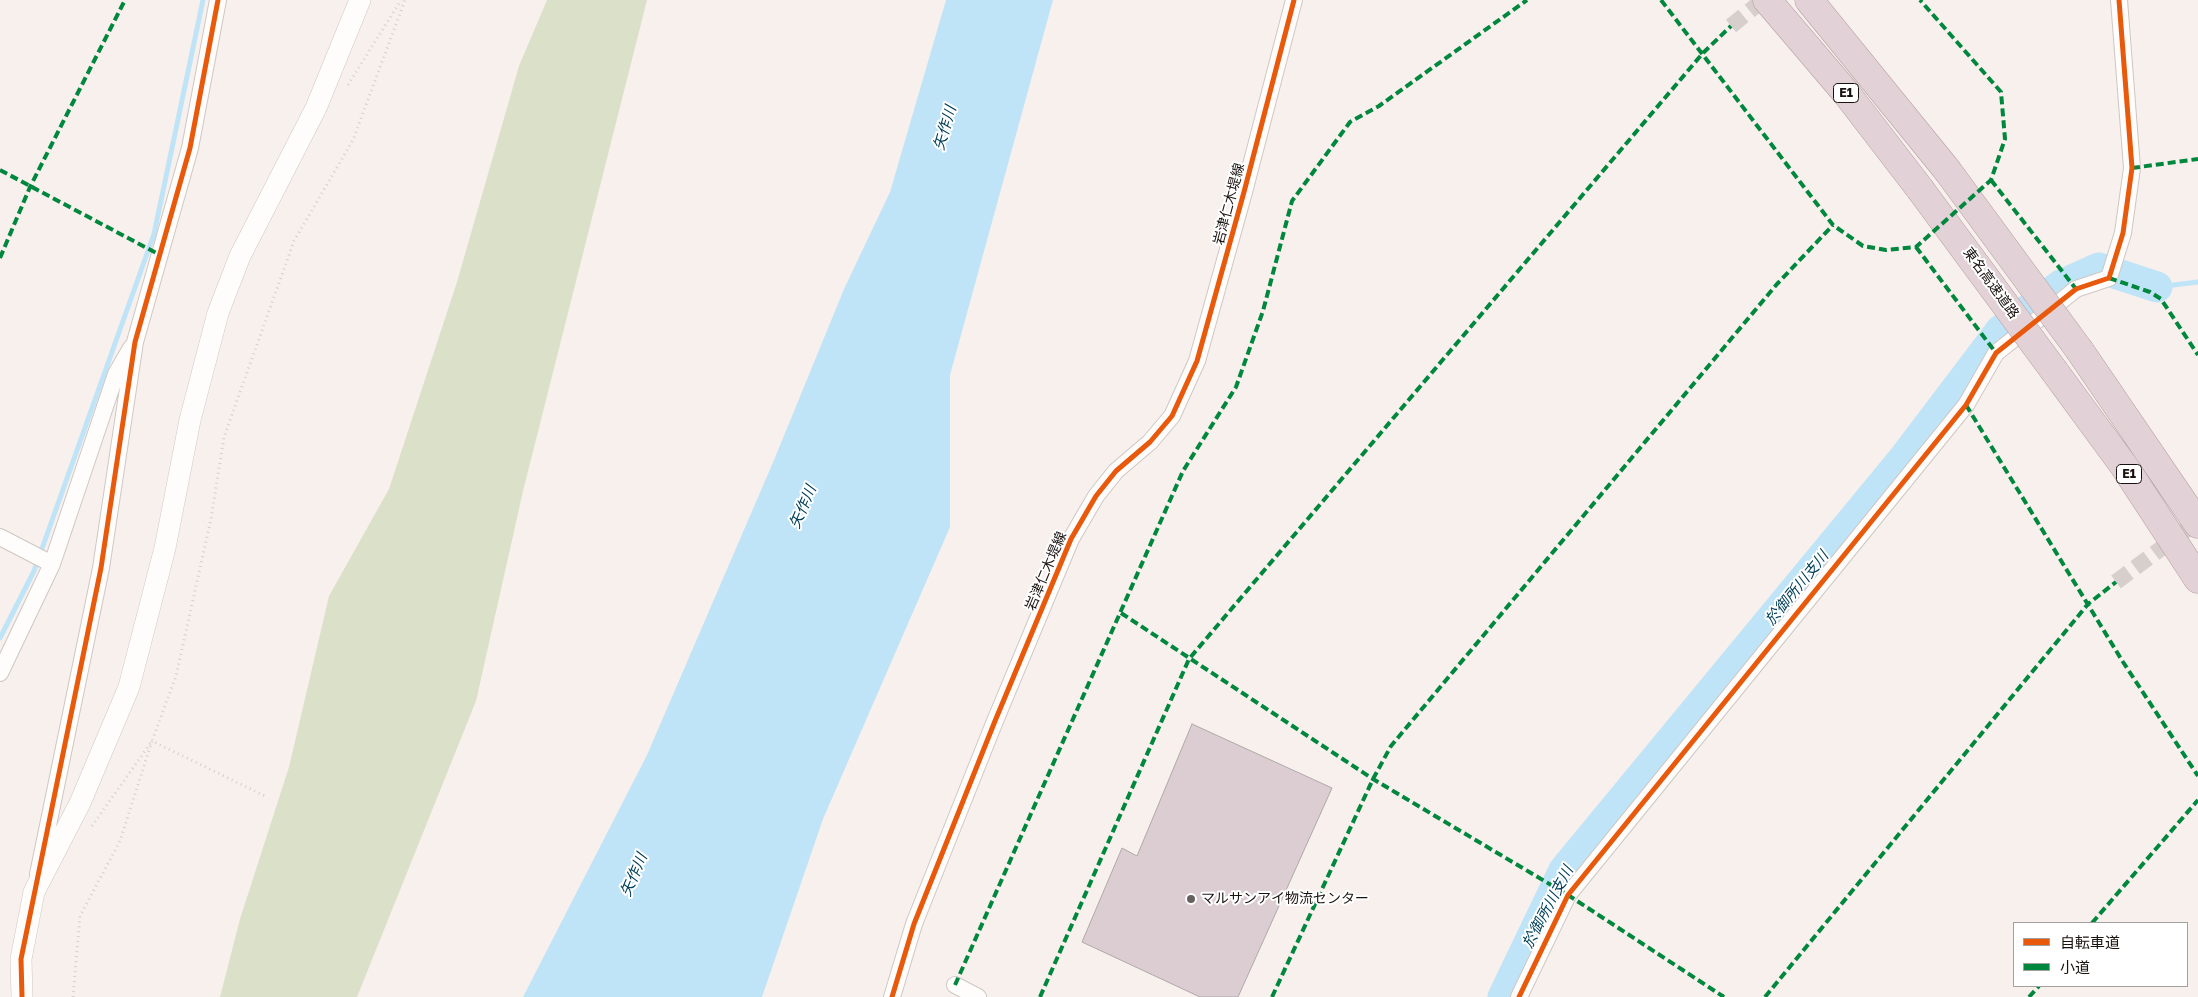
<!DOCTYPE html>
<html>
<head>
<meta charset="utf-8">
<style>
	body { margin:0 }
	#map { position:relative; width:2198px; height:997px; overflow:hidden; background:#f8f0ec; font-family:"Golos Text","Noto Sans JP",sans-serif }
	canvas { display:block }
	.legend { position:absolute; left:2013px; top:922px; width:175px; height:65px; box-sizing:border-box; background:#fff; border:1px solid #a3a19f; margin:0; padding:6px 9px; list-style:none; font-size:15px; color:#191310 }
	.legend li { display:flex; align-items:center; gap:10px; height:25px }
	.legend b { width:25px; border:1px solid #a3a19f }
</style>
</head>
<body>
<div id="map">
<canvas width="2198" height="997"></canvas>
<ul class="legend">
<li><b style="height:6px;background:#e8590c"></b>自転車道</li>
<li><b style="height:6px;background:#00873e"></b>小道</li>
</ul>
</div>
<script>
const c = document.querySelector('canvas').getContext('2d');
c.lineJoin = 'round';
function fill(path, color) { c.fillStyle = color; c.fill(path, 'evenodd'); }
const toPath = rows => new Path2D(rows.map(r => 'M' + r).join(''));
function stroke(path, color, width, dash) { c.strokeStyle = color; c.lineWidth = width; c.lineCap = dash ? 'butt' : 'round'; c.setLineDash(dash || []); c.stroke(path); }
function drawText(font, color, halo, rows, align = 'center') {
  c.font = font + ' "Golos Text","Noto Sans JP",sans-serif'; c.lineWidth = 4; c.setLineDash([]); c.textBaseline = 'middle'; c.strokeStyle = halo; c.fillStyle = color; for (const [text, x, y, turn = 0] of rows) {
    c.save(); c.translate(x, y); c.rotate((+turn || 0) * Math.PI / 180); c.textAlign = isNaN(turn) ? turn : align; if (halo) c.strokeText(text, 0, 0); c.fillText(text, 0, 0); c.restore();
  }
}
const green = toPath([
	[547,0,647,0,523,491,476,701,357,997,220,997,240,919,289,767,329,596,389,489,457,282,519,66]
]);
const water = toPath([
	[946,0,1053,0,950,375,950,527,823,819,762,997,523,997,647,755,774,460,844,289,890,192]
]);
const stream = toPath([
	[2157,287,2198,282],
	[0,638,34,571,154,234,203,0]
]);
const river = toPath([
	[1503,997,1564,870,1903,459,2000,331,2061,285,2099,268,2157,287]
]);
const building = toPath([
	[1192,724,1332,788,1238,997,1200,997,1082,942,1122,848,1137,856,1192,724]
]);
const minorTunnel = toPath([
	[1731,26,1763,0],
	[2116,582,2198,521]
]);
const path = toPath([
	[348,85,401,0],
	[92,826,152,741,176,676,211,519,224,437,294,241,353,140,405,0],
	[73,997,80,916,120,841,152,741,265,796]
]);
const minor = toPath([
	[0,537,52,564],
	[0,673,52,564,116,374,131,348],
	[38,874,101,568,135,342,190,148,218,0],
	[955,985,978,997],
	[892,997,914,924,995,721,1071,539,1096,496,1116,471,1150,442,1172,416,1197,361,1244,192,1294,0],
	[1519,997,1568,895,1966,405,1996,353,2076,289,2109,278,2123,233,2132,168,2119,0]
]);
const tertiary = toPath([
	[22,997,21,959,34,892,80,803,129,687,165,548,190,420,218,313,240,256,316,108,360,0]
]);
const motorway = toPath([
	[1767,0,1847,94,1920,189],
	[1809,0,1947,170],
	[2080,351,2198,524],
	[2055,372,2124,466,2198,579]
]);
const motorwayBridge = toPath([
	[1947,170,2080,351],
	[1920,189,2055,372]
]);
const quiet = toPath([
	[1661,0,1833,225,1863,246,1886,250,1916,247,1991,180,2005,139,2001,92,1920,0],
	[2132,168,2198,159],
	[0,170,160,255],
	[1991,180,2076,289],
	[1916,247,1996,353],
	[0,258,30,187,125,0],
	[2109,278,2150,292,2161,299,2198,355],
	[1966,405,2123,662,2198,776],
	[1121,613,1373,779,1568,895,1724,997],
	[2092,923,2198,800],
	[955,985,1183,471,1236,387,1263,311,1292,201,1350,122,1379,106,1527,0],
	[1040,997,1189,659,1703,53,1731,26],
	[1272,997,1373,779,1391,746,1777,284,1833,225],
	[1765,997,2088,604,2116,582],
	[2029,997,2039,986]
]);
const cycleway = toPath([
	[22,997,21,959,101,568,135,342,190,148,218,0],
	[892,997,914,924,995,721,1071,539,1096,496,1116,471,1150,442,1172,416,1197,361,1244,192,1294,0],
	[1519,997,1568,895,1966,405,1996,353,2076,289,2109,278,2123,233,2132,168,2119,0]
]);
const markers = [
	[1191,899,5,"#67605d"]
];
const shields = [
	[1846,93,25],
	[2129,474,25]
];
const shieldNames = [
	["E1",1846,93],
	["E1",2129,474]
];
const streetNames = [
	["岩津仁木堤線",1229,204,-75],
	["東名高速道路",1991,283,54],
	["岩津仁木堤線",1046,571,-67]
];
const poiNames = [
	["マルサンアイ物流センター",1201,899]
];
const waterNames = [
	["矢作川",945,128,-74],
	["矢作川",803,507,-67],
	["於御所川支川",1797,588,-51],
	["矢作川",634,875,-67],
	["於御所川支川",1548,907,-62]
];
fill(green, '#dbe0c8');
fill(water, '#c0e4f7');
stroke(stream, '#c0e4f7', 5);
stroke(river, '#c0e4f7', 31);
fill(building, '#dccdd3');
stroke(building, '#aea8a8', 1);
stroke(minorTunnel, '#d7cfcb', 16, [16, 8]);
stroke(minor, '#cec7c3', 18);
stroke(tertiary, '#cec7c3', 22);
stroke(motorway, '#b29ea1', 29);
stroke(path, '#d3d0ce', 3, [1, 4]);
stroke(minor, '#fefdfc', 16);
stroke(tertiary, '#fefdfc', 21);
stroke(motorway, '#e2d1d6', 28);
stroke(motorwayBridge, '#b29ea1', 29, []);
stroke(motorwayBridge, '#e2d1d6', 28);
stroke(quiet, '#00873e', 4, [8, 4]);
stroke(cycleway, '#e8590c', 5);
for (const [x, y, r, color] of markers) { const dot = new Path2D(); dot.arc(x, y, r, 0, 2 * Math.PI); c.fillStyle = color; c.fill(dot); stroke(dot, '#fff', 2); }
for (const [x, y, w] of shields) { const box = new Path2D(); box.roundRect(x - w / 2, y - 9.5, w, 19, 4); c.fillStyle = '#fff'; c.fill(box); stroke(box, '#191310', 1); }
drawText('bold 12px', '#191310', null, shieldNames);
drawText('14px', '#191310', '#fff', streetNames);
drawText('14px', '#191310', '#fff', poiNames, 'left');
drawText('italic 15px', '#034159', '#fff', waterNames);
</script>
</body>
</html>
